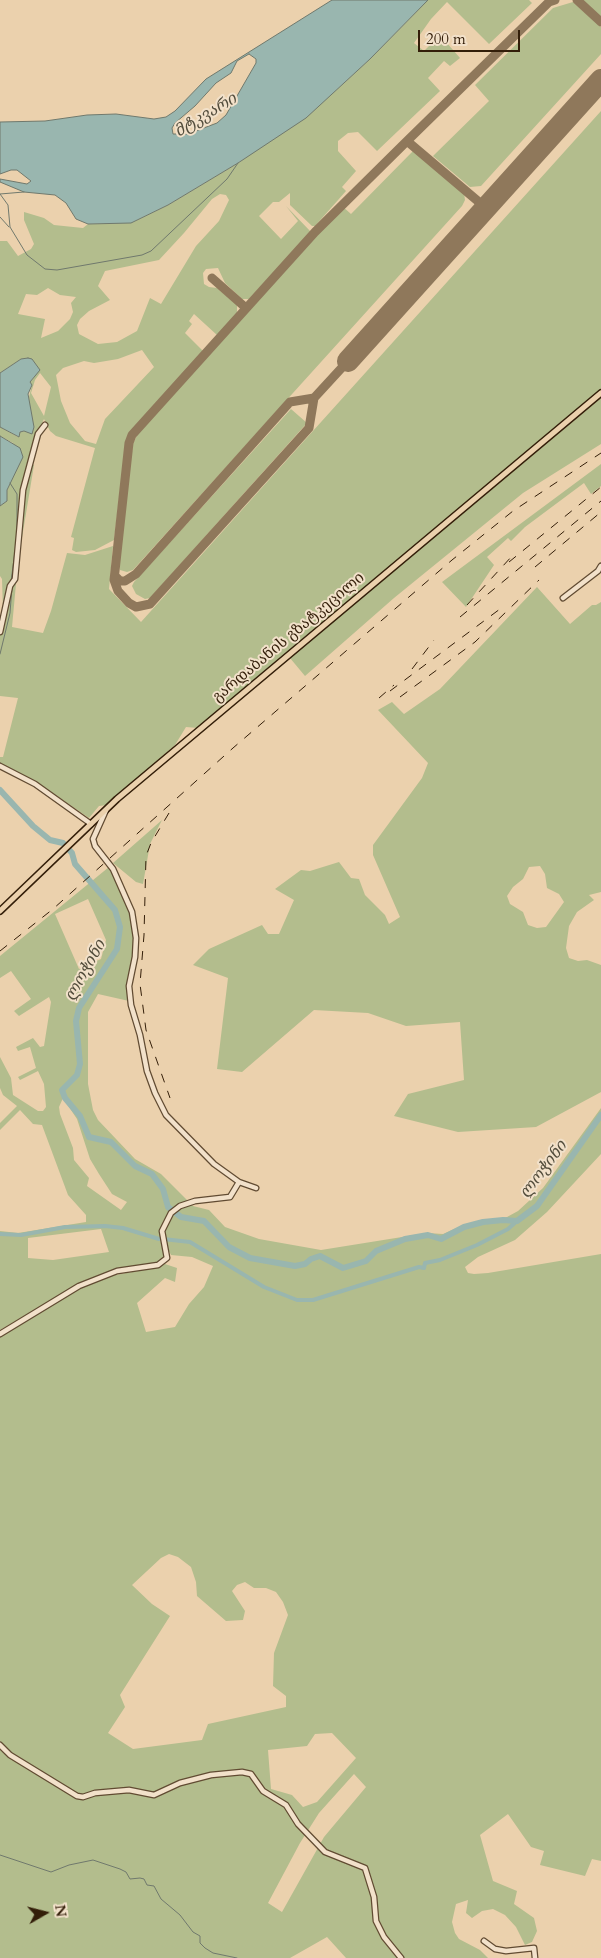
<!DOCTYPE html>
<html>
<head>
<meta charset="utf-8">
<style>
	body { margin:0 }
	#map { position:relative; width:601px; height:1958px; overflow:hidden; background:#ebd1ad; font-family:Cardo,serif }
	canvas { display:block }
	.north { position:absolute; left:20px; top:1888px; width:50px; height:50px; -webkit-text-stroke:4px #f2e1ca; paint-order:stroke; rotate:82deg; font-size:14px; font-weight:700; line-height:20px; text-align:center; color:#331e09 }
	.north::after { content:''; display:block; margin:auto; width:18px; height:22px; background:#331e09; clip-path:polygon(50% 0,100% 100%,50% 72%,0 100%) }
	.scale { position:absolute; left:418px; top:30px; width:102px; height:22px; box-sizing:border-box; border:2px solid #331e09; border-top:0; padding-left:6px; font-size:15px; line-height:18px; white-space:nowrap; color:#331e09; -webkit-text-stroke:4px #f2e1ca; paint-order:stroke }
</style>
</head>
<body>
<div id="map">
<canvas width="601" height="1958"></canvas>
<div class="north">N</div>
<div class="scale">200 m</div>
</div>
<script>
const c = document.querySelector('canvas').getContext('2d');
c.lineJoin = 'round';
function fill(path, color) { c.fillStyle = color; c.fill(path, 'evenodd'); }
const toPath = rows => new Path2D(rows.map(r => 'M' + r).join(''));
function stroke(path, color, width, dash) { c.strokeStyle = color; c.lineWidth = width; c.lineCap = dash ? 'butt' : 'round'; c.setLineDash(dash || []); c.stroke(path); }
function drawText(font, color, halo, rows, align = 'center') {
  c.font = font + ' Cardo,"Noto Serif Georgian",serif'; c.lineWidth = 4; c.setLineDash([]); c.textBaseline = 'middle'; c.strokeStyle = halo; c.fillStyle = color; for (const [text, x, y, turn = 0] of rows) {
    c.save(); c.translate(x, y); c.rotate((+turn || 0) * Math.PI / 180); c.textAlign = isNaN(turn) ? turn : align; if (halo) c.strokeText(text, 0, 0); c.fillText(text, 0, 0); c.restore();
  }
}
const green = toPath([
	[428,0,529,0,532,3,489,44,447,2,431,19,414,43,424,51,440,35,460,58,450,66,444,61,428,78,440,91,377,151,358,132,348,133,338,141,338,151,356,171,342,187,346,191,315,226,312,226,290,205,290,193,279,202,273,202,259,216,281,239,298,221,286,206,311,232,249,299,242,299,225,283,218,268,206,269,203,273,204,284,209,287,217,288,237,305,237,314,217,335,194,314,189,321,192,324,185,333,203,351,145,415,126,440,114,540,95,550,76,552,72,550,74,538,71,537,95,448,56,436,50,431,44,419,37,434,30,463,34,465,18,562,12,627,43,633,51,611,67,553,85,555,113,546,109,589,141,622,601,111,601,390,198,728,186,727,175,745,107,805,99,806,89,818,38,783,0,764,0,757,3,757,18,698,0,696,0,621,3,610,2,579,0,576,0,506,7,501,7,490,19,461,13,443,0,436,0,427,18,437,20,432,25,431,29,409,28,401,32,385,30,382,34,377,21,359,0,373,0,241,7,241,18,256,31,249,34,244,24,220,24,212,44,218,54,225,83,228,88,224,135,221,168,205,238,163,338,88,370,59],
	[220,194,226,195,229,200,219,221,196,246,161,304,150,298,137,331,117,342,98,344,79,334,77,325,80,319,89,311,110,300,98,286,105,271,159,260,184,233,212,199],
	[48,288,60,295,76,297,71,303,73,312,70,319,58,331,41,338,45,319,18,314,26,294,37,295],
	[142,350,154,367,105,419,96,444,85,441,70,423,61,401,56,375,63,368,84,361,94,363,118,359],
	[40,373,51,387,44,416,31,393,35,380],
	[582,0,601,0,601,17],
	[573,2,601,27,601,54,481,186,470,187,433,156,489,101,475,85,553,8],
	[413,151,464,193,465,200,462,206,133,570,127,572,120,570,118,559,133,444,138,433,342,206,351,214],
	[601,398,601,444,523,493,394,598,305,676,290,658],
	[291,409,307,423,150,598,145,599,136,594,132,586,134,582],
	[601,464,601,486,591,494,584,483,525,527,511,541,508,538,487,557,494,565,466,607,442,582],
	[537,587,570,624,592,605,596,605,601,602,601,892,589,895,594,900,577,912,569,926,566,948,569,958,578,961,587,960,601,965,601,1092,536,1127,458,1132,394,1116,408,1094,464,1080,460,1022,406,1026,368,1013,314,1010,242,1072,217,1069,228,978,193,965,209,949,262,925,268,934,279,934,294,900,275,889,301,870,310,871,339,862,351,878,359,879,365,895,385,915,389,924,400,917,373,855,373,845,422,778,428,763,378,710,392,702,404,714,440,689],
	[540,866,545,874,547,888,559,894,564,902,546,927,537,928,528,925,523,912,510,904,507,896,513,887,523,879,529,867],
	[162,820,150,844,143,884,136,882,113,863],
	[109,867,130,912,135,949,129,1001,98,994,88,1012,88,1084,93,1110,98,1120,135,1159,161,1174,193,1206,209,1210,225,1227,259,1239,321,1250,427,1233,443,1234,463,1225,507,1217,518,1211,543,1188,601,1108,601,1154,547,1212,515,1240,478,1257,465,1267,468,1273,474,1274,488,1273,601,1254,601,1861,592,1859,585,1876,540,1865,544,1851,531,1847,508,1814,480,1835,493,1881,517,1891,514,1904,534,1918,537,1931,532,1942,525,1945,516,1927,505,1915,493,1909,482,1911,472,1918,466,1913,468,1900,456,1904,452,1922,455,1933,459,1939,480,1950,488,1958,346,1958,327,1937,290,1958,0,1958,0,1335,83,1287,110,1276,154,1268,165,1264,177,1268,175,1282,165,1278,137,1303,146,1332,175,1327,189,1304,204,1287,213,1266,192,1257,171,1255,164,1241,163,1232,167,1216,160,1230,164,1252,164,1258,159,1262,118,1268,85,1281,0,1330,0,1231,18,1233,86,1222,86,1215,68,1195,42,1125,33,1124,20,1110,0,1130,0,1123,17,1106,3,1095,0,1088,0,1057,11,1078,13,1095,38,1111,43,1111,46,1107,44,1084,38,1071,20,1080,18,1077,36,1068,30,1047,18,1051,16,1047,33,1038,40,1047,44,1046,51,1002,49,997,19,1016,14,1011,31,999,11,971,0,978,0,956],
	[88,899,106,940,101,959,79,969,55,914],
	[63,1098,77,1119,90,1159,99,1174,112,1194,127,1202,121,1210,87,1186,89,1178,74,1160,73,1148,60,1114,59,1107],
	[101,1229,109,1252,53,1260,28,1258,28,1238],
	[169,1554,178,1557,191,1567,196,1582,197,1596,226,1621,243,1620,245,1611,232,1591,237,1585,245,1582,254,1588,266,1588,276,1592,283,1602,288,1615,274,1653,273,1686,286,1696,286,1707,208,1724,202,1740,133,1749,108,1733,125,1707,120,1695,170,1616,152,1604,132,1585,161,1558],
	[332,1733,356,1758,317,1802,303,1807,292,1795,271,1789,268,1750,307,1746,315,1734],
	[354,1774,366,1787,324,1837,282,1912,268,1903,300,1843,319,1813]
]);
const water = toPath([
	[332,0,428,0,370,59,306,118,238,163,168,205,131,223,88,224,76,219,66,203,55,195,24,192,0,182,0,179,27,184,31,181,17,170,11,170,0,174,0,122,45,121,87,115,116,114,154,119,166,117,175,111,206,79,332,0],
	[249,54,256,59,256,63,226,115,217,123,188,134,173,134,172,128,175,123,195,106,216,83,231,73,237,61,249,54],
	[28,358,32,359,40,370,30,382,32,385,28,394,34,427,32,434,24,431,20,432,19,437,0,427,0,373,21,359,28,358],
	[0,436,20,448,23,457,7,490,7,501,0,506,0,436]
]);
const stream = toPath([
	[0,194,8,205,10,227,27,255,45,269,57,270,142,255,151,251,227,179,238,163],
	[0,194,24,192],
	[0,217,9,227],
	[10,483,17,494,17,528],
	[11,582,15,551],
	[0,654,10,613,12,587],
	[0,1855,51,1872,69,1865,93,1860,120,1869,126,1872,130,1879,140,1878,144,1879,147,1885,154,1886,161,1899,180,1915,193,1932,200,1936,200,1943,205,1948,213,1953,237,1958]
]);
const canal = toPath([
	[0,1234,21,1235,65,1227,105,1226,123,1228,159,1239],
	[163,1239,190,1242,264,1287,297,1300,313,1300,419,1267,424,1268,425,1263,440,1260,477,1245,508,1229,517,1221]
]);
const river = toPath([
	[0,790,33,826,50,840,63,843,72,853,75,864,115,910,120,927,117,949,79,1008,76,1021,80,1064,77,1075,62,1090,65,1098,80,1116,89,1137,111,1142,135,1166,152,1174,163,1189,168,1207,181,1217,204,1221,229,1247,250,1258,295,1266,305,1264,311,1259,320,1256,343,1268,366,1261,376,1251,405,1239,428,1235,441,1239,464,1227,483,1222,503,1220,517,1221,537,1206,601,1115]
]);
const taxiway = toPath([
	[577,0,601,22],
	[486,208,407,141,549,2,555,0],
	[212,278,246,308],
	[314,398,309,428,150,604,136,607,129,603,118,591,114,580,129,443,132,435,315,232,407,141],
	[115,576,120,581,125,581,136,574,290,402,314,398,348,361]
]);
const runway = toPath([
	[348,361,601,80]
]);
const minor = toPath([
	[563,598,598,571,601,566],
	[0,632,10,586,15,579,23,490,38,434,45,425],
	[0,766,35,784,91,824],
	[106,810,93,839,95,846,113,869,132,912,136,938,135,957,129,986,131,1005,140,1035,147,1071,155,1093,166,1115,214,1164,239,1182,256,1188],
	[0,1334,79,1286,117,1271,158,1265,167,1258,162,1231,171,1213,180,1206,195,1201,230,1197,239,1182],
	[0,1745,10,1755,77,1796,83,1797,95,1793,129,1790,154,1795,180,1783,211,1775,242,1772,251,1774,263,1791,286,1805,298,1824,325,1852,365,1868,374,1897,376,1921,384,1937,401,1958],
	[484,1941,495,1949,506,1951,534,1948,535,1958]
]);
const major = toPath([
	[0,911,117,799,601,393]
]);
const rail = toPath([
	[509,562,601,487],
	[535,567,601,512],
	[467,605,513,555],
	[460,617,601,501],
	[412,669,434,640],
	[390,691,504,606],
	[400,697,475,642,539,580],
	[379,698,394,685],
	[169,813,151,843,146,856,144,935,140,984,146,1030,170,1098],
	[0,951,53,909,233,748,452,560,513,511,601,453]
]);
const streetNames = [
	["გარდაბანის გზატკეცილი",289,638,-40]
];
const waterNames = [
	["მტკვარი",206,116,-31],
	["ლოჭინი",86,971,-61],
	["ლოჭინი",544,1170,-53]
];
fill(green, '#b3bd8d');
fill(water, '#99b6af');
stroke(water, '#70796d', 1);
stroke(stream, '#70796d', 1);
stroke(canal, '#99b6af', 4);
stroke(river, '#99b6af', 6);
stroke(taxiway, '#8f785b', 9);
stroke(runway, '#8f785b', 22);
stroke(minor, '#614b32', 7);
stroke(major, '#331e09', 8);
stroke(minor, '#f2e1ca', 4.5);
stroke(major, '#ebd1ad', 5);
stroke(rail, '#331e09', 1, [9, 9]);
drawText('15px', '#331e09', '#f2e1ca', streetNames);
drawText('italic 16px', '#524c3b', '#f2e1ca', waterNames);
</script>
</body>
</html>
